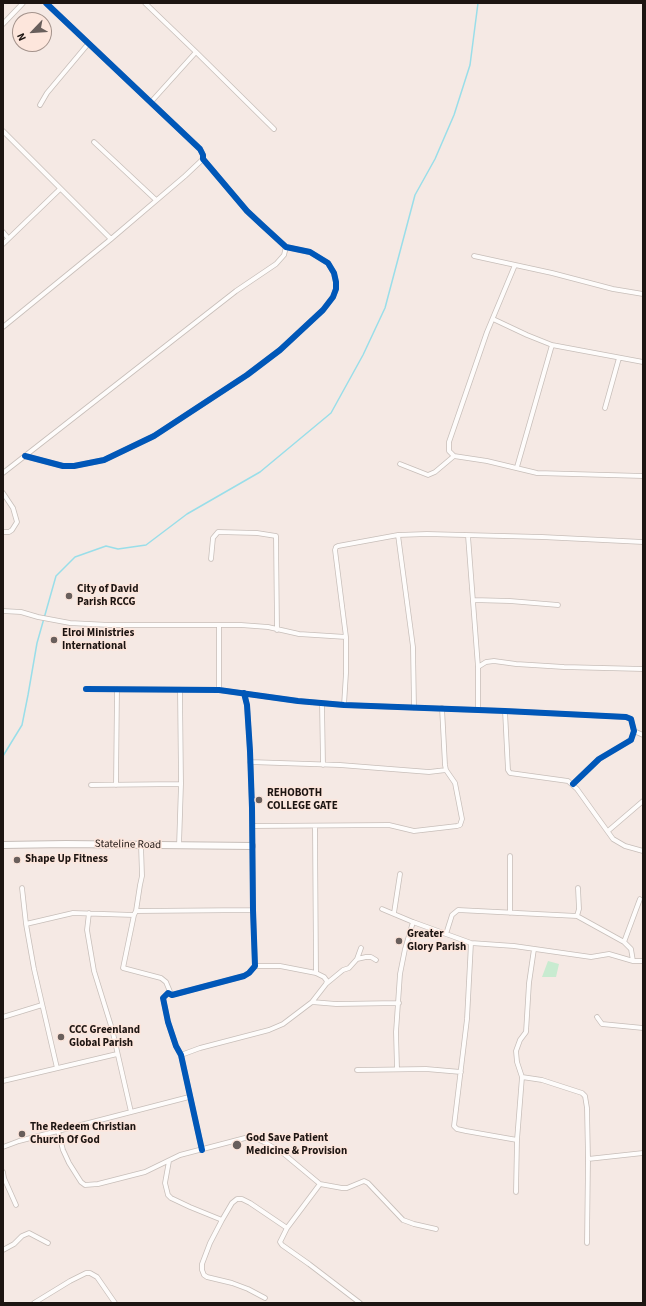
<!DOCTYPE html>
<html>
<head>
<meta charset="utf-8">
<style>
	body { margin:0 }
	#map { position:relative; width:646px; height:1306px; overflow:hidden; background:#f5e9e4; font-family:"Source Sans 3",sans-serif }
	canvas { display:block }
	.frame { position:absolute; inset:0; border:4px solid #1d1512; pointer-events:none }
	.north { position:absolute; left:12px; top:12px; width:40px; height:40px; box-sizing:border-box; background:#fde6dc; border:1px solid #a3928b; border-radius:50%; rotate:245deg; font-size:11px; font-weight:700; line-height:16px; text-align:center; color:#1d1512 }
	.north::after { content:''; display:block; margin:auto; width:14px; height:18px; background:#695f5c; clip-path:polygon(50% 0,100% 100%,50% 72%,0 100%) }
</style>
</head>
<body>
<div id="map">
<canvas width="646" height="1306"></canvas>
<div class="frame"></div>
<div class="north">N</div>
</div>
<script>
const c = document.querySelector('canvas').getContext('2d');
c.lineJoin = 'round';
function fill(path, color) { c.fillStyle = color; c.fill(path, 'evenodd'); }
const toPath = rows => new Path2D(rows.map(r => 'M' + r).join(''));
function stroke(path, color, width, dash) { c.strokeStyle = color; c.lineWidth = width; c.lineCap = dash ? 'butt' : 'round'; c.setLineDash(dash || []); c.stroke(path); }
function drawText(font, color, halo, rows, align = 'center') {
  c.font = font + ' "Source Sans 3",sans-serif'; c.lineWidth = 3; c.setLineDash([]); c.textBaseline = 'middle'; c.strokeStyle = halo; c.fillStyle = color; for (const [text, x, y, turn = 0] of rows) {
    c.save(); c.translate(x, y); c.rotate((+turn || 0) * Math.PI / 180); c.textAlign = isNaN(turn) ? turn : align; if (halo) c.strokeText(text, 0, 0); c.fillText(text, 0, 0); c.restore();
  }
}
const green = toPath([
	[548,961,559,964,556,977,542,977]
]);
const stream = toPath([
	[3,756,22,725,28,695,37,643,56,576,75,557,106,546,118,549,146,545,187,514,260,472,331,413,363,355,385,308,415,195,435,159,454,115,470,65,478,3]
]);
const street = toPath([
	[145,3,196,52,274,129],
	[3,24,23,3],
	[151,102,196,52],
	[40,105,47,93,88,44],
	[3,131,111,239],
	[94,142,156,200],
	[3,232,8,238],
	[3,244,60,189],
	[474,256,552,273,613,289,643,294],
	[515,265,487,332,449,442,449,451,454,456,487,461,537,473,643,476],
	[493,319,527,335,552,345,643,362],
	[3,327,111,239,185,176,203,159],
	[605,408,619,358],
	[25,456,63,466,74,466,104,460,154,436,247,375,280,350,323,310,333,297,336,289,336,282,334,273,328,263,310,252,286,247,262,225,247,211,203,159,203,155,200,149,46,3],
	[400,464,428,475,435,472,454,456],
	[517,467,552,345],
	[3,473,236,291,276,264,284,255,286,247],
	[3,493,13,508,17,522,12,530,9,532,3,532],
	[398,535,413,647,414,708],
	[468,536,478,667,478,710],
	[211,559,213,538,218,532,257,533,276,536,277,630],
	[473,600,510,601,558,605],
	[3,611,21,612,38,617,70,623,109,625,241,625,268,627,299,634,346,637],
	[219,625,219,690],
	[478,667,486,662,494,661,516,664,564,667,643,669],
	[86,689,219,690,298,701,344,705,505,711,626,717,631,719,634,731,631,740,599,759,573,784],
	[322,703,323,765],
	[344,705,346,673,346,637,335,550,336,547,338,546,398,535,427,534,542,537,643,542],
	[505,711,508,770,510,773,568,781,577,789,613,839,625,846,643,851],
	[634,731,643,735],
	[250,762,340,765,429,772,446,770],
	[91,785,181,784],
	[116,785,117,689],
	[252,826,389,825,414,831,457,826,460,825,462,819,455,783,446,770,445,765,442,708],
	[315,826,316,973],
	[608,831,643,801],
	[141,845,142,876,140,885,136,911,134,915,123,968,161,978,166,982,171,994],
	[179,846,181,784,180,690],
	[510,856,510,913],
	[22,888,26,924,34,969,57,1068],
	[382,909,413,922,471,943,514,946,591,957,609,954,633,961,643,961],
	[136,911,253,910],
	[89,913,87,930,94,971,112,1029,131,1112],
	[394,913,400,874],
	[577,916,579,909,578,888],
	[26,924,73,913,134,915],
	[446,934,452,915,458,910,577,916,624,942,631,949,633,961],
	[624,942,640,899],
	[471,943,467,1019,454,1126,457,1129,466,1131,517,1140],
	[357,959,361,948],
	[255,966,280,966,316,973,324,977,327,981,326,984,312,1002],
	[326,984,343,970,349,968,357,959,366,957,371,957,376,960],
	[3,1017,42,1005],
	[597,1017,602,1024,643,1028],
	[181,1055,200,1048,269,1030,283,1024,312,1002,336,1004,399,1003],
	[397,1069,396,1032,400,974,405,949,413,922],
	[357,1070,426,1069,461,1072],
	[522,1077,542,1080,582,1093,585,1096,587,1108,588,1159,587,1243],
	[3,1081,117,1054],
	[58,1131,63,1150,69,1163,81,1182,85,1185,98,1184,145,1172,180,1155,245,1138,253,1137,266,1143,284,1154,320,1184,342,1188,347,1188,364,1181,368,1183,403,1220,414,1224,436,1229],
	[3,1147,19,1141,189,1097],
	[202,1150,181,1055,176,1046,168,1022,163,998,168,993,172,995,244,976,249,973,255,966,253,910,252,808,250,751,247,705,244,693],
	[588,1159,643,1153],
	[169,1161,165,1183,168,1195,171,1198,190,1207,222,1220],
	[3,1172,4,1178,16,1205],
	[320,1184,287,1228,280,1242,282,1245,309,1264,360,1303],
	[516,1192,517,1140,522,1077,517,1062,516,1051,520,1040,526,1032,529,983,534,949],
	[3,1250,14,1244,22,1236,29,1233,48,1243],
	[265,1298,248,1289,232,1283,207,1277,204,1275,202,1270,202,1264,210,1243,222,1220,232,1203,237,1199,242,1199,250,1203,287,1228],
	[34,1303,70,1281,86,1273,90,1273,97,1277,115,1303]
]);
const secondary = toPath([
	[3,845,66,844,252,846]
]);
const cycleway = toPath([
	[25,456,63,466,74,466,104,460,154,436,247,375,280,350,323,310,333,297,336,289,336,282,334,273,328,263,310,252,286,247,262,225,247,211,203,159,203,155,200,149,46,3],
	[86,689,219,690,298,701,344,705,505,711,626,717,631,719,634,731,631,740,599,759,573,784],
	[202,1150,181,1055,176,1046,168,1022,163,998,168,993,172,995,244,976,249,973,255,966,253,910,252,808,250,751,247,705,244,693]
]);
const markers = [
	[69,596,4,"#695f5c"],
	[54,640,4,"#695f5c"],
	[259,800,4,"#695f5c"],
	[17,860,4,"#695f5c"],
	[399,941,4,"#695f5c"],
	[61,1037,4,"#695f5c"],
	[22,1134,4,"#695f5c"],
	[237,1145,5,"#695f5c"]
];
const poiNames = [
	["City of David",77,590],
	["Parish RCCG",77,603],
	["Elroi Ministries",62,634],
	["International",62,647],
	["REHOBOTH",267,794],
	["COLLEGE GATE",267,807],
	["Shape Up Fitness",25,860],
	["Greater",407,935],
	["Glory Parish",407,948],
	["CCC Greenland",69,1031],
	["Global Parish",69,1044],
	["The Redeem Christian",30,1128],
	["Church Of God",30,1141],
	["God Save Patient",246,1139],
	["Medicine & Provision",246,1152]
];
const streetNames = [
	["Stateline Road",128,845,1]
];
fill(green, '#c8ebd0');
stroke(stream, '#99dee9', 1.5);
stroke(street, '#c7beb9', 5.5);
stroke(secondary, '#c7beb9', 8);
stroke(street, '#fefcfb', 4);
stroke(secondary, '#fefcfb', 6);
stroke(cycleway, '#0057b8', 6);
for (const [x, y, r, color] of markers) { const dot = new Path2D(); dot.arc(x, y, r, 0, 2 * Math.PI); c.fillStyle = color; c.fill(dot); stroke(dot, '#fde6dc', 1.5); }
drawText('bold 11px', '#1d1512', '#fde6dc', poiNames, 'left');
drawText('11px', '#1d1512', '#fde6dc', streetNames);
</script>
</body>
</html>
